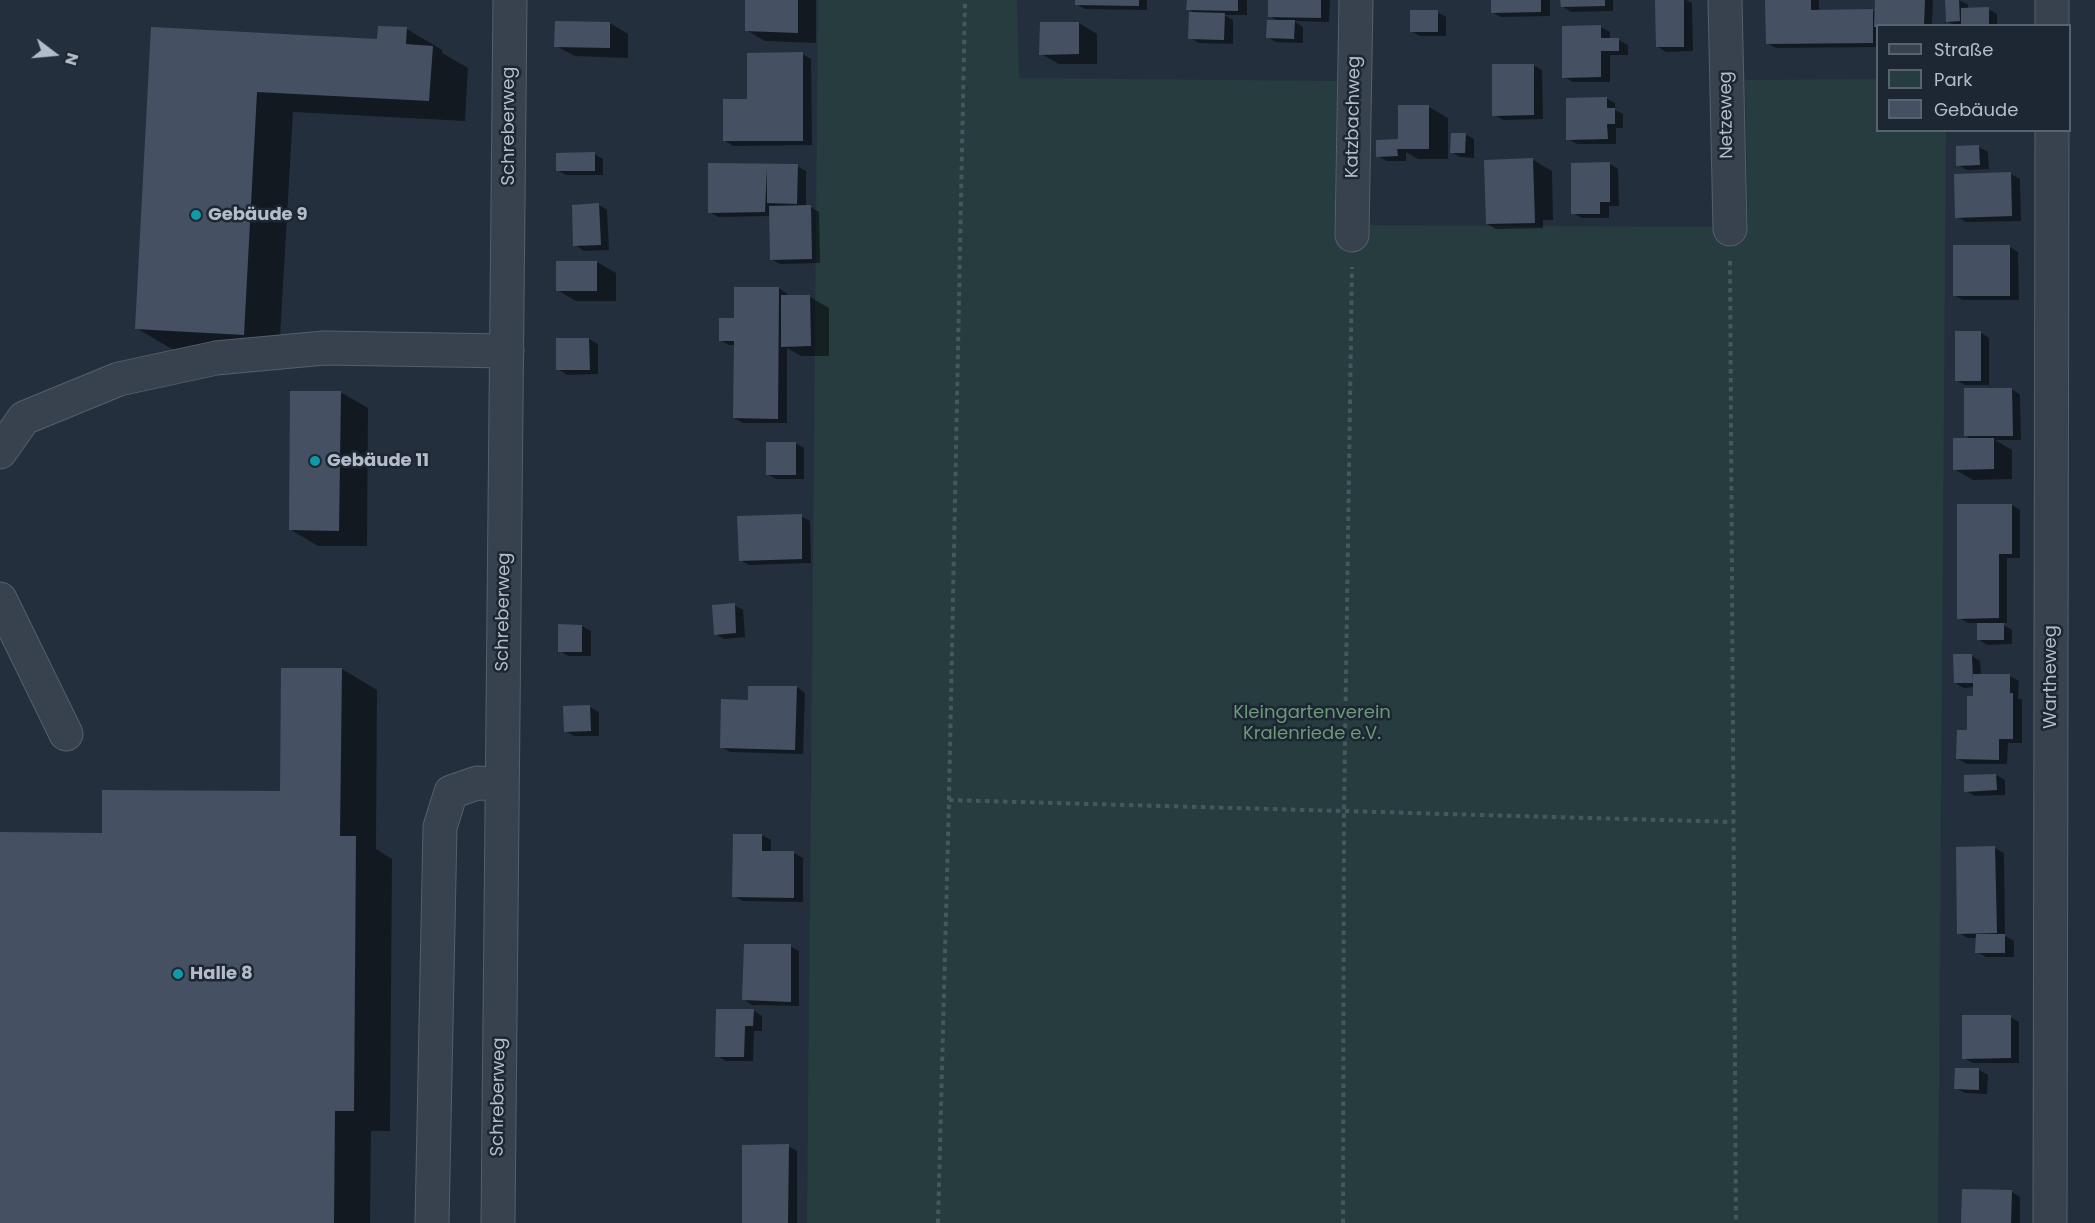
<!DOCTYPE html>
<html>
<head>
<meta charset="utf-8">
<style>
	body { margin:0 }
	#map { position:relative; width:2095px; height:1223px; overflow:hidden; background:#242f3e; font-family:Poppins,sans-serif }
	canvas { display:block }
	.legend { position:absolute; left:1876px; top:24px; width:195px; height:108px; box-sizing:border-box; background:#1d2633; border:2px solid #59626f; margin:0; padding:8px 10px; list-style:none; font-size:18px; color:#b4bcc9 }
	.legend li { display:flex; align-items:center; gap:12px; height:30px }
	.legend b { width:30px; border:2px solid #59626f }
	.north { position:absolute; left:24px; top:24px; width:60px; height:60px; -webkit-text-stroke:4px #1d2633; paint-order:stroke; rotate:106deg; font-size:16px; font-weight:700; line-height:24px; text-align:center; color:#b4bcc9 }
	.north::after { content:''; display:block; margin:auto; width:21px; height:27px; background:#b4bcc9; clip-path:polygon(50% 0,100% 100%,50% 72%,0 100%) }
</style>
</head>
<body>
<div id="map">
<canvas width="2095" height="1223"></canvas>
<ul class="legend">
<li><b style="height:8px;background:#38414e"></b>Straße</li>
<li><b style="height:16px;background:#263c3f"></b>Park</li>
<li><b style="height:16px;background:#455162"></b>Gebäude</li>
</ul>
<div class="north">N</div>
</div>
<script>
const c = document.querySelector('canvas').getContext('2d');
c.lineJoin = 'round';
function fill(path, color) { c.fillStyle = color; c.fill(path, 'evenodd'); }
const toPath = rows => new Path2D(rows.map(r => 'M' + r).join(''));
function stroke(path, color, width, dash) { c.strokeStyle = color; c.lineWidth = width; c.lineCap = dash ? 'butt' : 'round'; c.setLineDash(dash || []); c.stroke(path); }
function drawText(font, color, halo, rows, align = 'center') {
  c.font = font + ' Poppins,sans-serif'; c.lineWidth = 5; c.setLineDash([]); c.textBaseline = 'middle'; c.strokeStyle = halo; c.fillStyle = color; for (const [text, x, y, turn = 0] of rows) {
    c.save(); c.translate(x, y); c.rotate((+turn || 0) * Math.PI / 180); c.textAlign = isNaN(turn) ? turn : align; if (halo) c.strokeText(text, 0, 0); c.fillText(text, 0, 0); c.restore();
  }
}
const green = toPath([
	[818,0,1017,0,1019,78,1337,81,1335,225,1748,227,1745,80,1877,79,1878,130,1946,131,1938,1223,807,1223]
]);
const shadow = toPath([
	[747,0,816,0,816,43,765,41,746,30],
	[1076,0,1147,0,1147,10,1085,9,1076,4],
	[1188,0,1247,0,1247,15,1224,15,1233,20,1233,44,1199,43,1190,38,1197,14,1188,9],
	[1270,0,1330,0,1329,22,1294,21,1303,27,1303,43,1276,42,1267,37,1279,21,1269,16],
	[1492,0,1550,0,1550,16,1501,17,1492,12],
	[1562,0,1613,0,1613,11,1571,12,1562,6],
	[1656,0,1686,0,1692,3,1693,51,1666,52,1657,46],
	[1767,0,1819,0,1819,11,1873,11,1876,13,1876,0,1933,0,1932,26,1878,26,1878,47,1776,48,1767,43],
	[1959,0,1968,5,1968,9,1988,9,1997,14,1997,26,1956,26,1947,21],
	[1437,12,1446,17,1446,36,1420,36,1411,31],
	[610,23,628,34,628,58,575,56,556,46],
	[1079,23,1097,34,1097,64,1059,64,1041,54],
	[1601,27,1610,32,1610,40,1619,40,1628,45,1628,55,1610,55,1610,82,1573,82,1564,77],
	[152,28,379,41,407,29,442,50,442,53,468,68,465,121,293,112,279,355,172,349,136,328],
	[802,54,811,59,812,145,733,146,724,140],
	[1533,65,1542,70,1543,119,1503,120,1494,115],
	[1606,98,1615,103,1615,110,1623,114,1623,128,1616,128,1616,144,1577,144,1568,139],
	[1429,107,1448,118,1448,159,1418,159,1406,152,1406,161,1387,161,1378,156,1397,141],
	[1465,134,1474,139,1474,158,1460,157,1452,152],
	[1957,147,1979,147,1988,152,1989,169,1967,170,1958,165],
	[594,154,603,159,603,175,566,175,557,170],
	[1533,160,1552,171,1553,220,1543,220,1543,228,1496,229,1487,224],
	[1609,163,1618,169,1619,206,1609,206,1609,218,1582,218,1573,213],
	[710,165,797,166,806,171,806,207,811,207,819,212,820,263,780,264,771,259,770,216,718,217,710,212],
	[2011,174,2020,179,2021,221,1966,222,1957,217],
	[599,205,607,210,609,250,584,251,575,245],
	[2010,247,2018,252,2019,300,1963,300,1954,295],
	[558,262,597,262,616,273,616,301,576,301,557,290],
	[779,288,787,294,787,297,810,297,829,308,829,356,801,356,787,348,787,423,743,423,734,418,735,345,729,345,720,340,735,320],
	[1980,332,1989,338,1989,385,1965,385,1956,380],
	[589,339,598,344,598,374,567,375,558,369],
	[2012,389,2020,395,2021,440,1995,440,2012,450,2012,479,1973,480,1954,469,1972,440,1965,435],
	[340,392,368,408,367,546,318,546,291,530],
	[795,443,804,448,804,479,776,479,767,474],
	[2012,505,2020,510,2020,558,2007,558,2007,623,2000,623,2012,630,2012,644,1987,645,1978,639,1978,623,1968,623,1959,618],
	[801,516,810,521,811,563,749,565,740,560],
	[734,605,743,610,745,637,724,639,715,634],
	[582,626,591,631,591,656,568,656,560,651],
	[1971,655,1980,661,1981,676,2010,676,2019,681,2018,698,2022,700,2022,743,2008,743,2007,764,1967,764,1958,759,1969,732,1975,687,1964,688,1955,683],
	[342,669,377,690,376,849,392,859,390,1131,371,1131,370,1223,0,1223,0,834,103,834,281,793],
	[797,687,805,693,803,754,730,752,721,747,750,702],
	[590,707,599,712,599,736,574,736,565,731],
	[1996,775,2005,780,2005,795,1975,796,1966,791],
	[762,835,771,840,771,852,794,853,803,858,803,902,743,901,734,896],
	[1995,848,2004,853,2005,936,2014,941,2014,957,1986,957,1977,952,1977,938,1968,938,1959,933],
	[790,946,799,951,799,1006,752,1005,743,999],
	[753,1010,762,1016,762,1031,754,1031,753,1061,726,1061,717,1056],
	[2010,1017,2019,1022,2019,1063,1973,1063,1964,1058],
	[1979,1070,1988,1075,1987,1094,1965,1093,1956,1088],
	[788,1146,797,1151,797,1223,743,1223],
	[2011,1191,2020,1197,2020,1223,1963,1223]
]);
const building = toPath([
	[745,0,798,0,798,33,745,31],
	[1075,0,1139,0,1139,6,1075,5],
	[1187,0,1238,0,1238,11,1186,10],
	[1268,0,1321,0,1321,18,1268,17],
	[1491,0,1541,0,1541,12,1491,13],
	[1560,0,1605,0,1605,6,1561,7],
	[1655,0,1684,0,1684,47,1656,47],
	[1765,0,1811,0,1811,10,1873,9,1873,43,1766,44],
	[1875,0,1925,0,1924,26,1874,27],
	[1945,0,1959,0,1960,21,1946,22],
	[1989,7,1989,26,1961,26,1961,8],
	[1410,10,1438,10,1438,32,1410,32],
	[1189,12,1225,13,1224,40,1188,39],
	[1267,20,1295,20,1294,39,1266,38],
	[555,21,610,22,610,48,554,47],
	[1040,22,1079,22,1079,54,1039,55],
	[1601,25,1601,38,1619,38,1619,51,1601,51,1601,77,1562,78,1562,26],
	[378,26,407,27,406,44,433,46,429,101,257,92,244,335,135,329,151,27,377,39],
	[803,52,803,141,723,141,723,99,747,99,747,53],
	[1492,64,1534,64,1534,115,1492,116],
	[1607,97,1607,108,1615,108,1615,124,1607,124,1608,139,1566,140,1566,98],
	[1398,105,1429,105,1429,149,1397,149,1398,156,1376,157,1376,140,1398,139],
	[1451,133,1466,133,1465,153,1450,153],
	[1979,145,1980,165,1956,166,1956,146],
	[595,152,595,171,556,171,556,153],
	[1533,158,1535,223,1486,224,1484,160],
	[1610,162,1610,202,1600,202,1600,214,1571,214,1571,163],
	[708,163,798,164,797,204,767,203,767,167,765,212,708,213],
	[2011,172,2012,216,1955,218,1954,174],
	[599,203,601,245,573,246,572,205],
	[811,205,812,259,770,260,769,206],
	[1953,245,2010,245,2010,296,1953,296],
	[556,261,597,261,597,291,556,291],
	[734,287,779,287,778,419,733,418,734,341,719,341,719,318,734,318],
	[781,295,810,295,811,346,781,347],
	[1955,331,1981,331,1981,381,1955,381],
	[556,338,589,338,590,370,556,370],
	[1964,388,2012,388,2013,436,1964,436],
	[290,391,341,391,339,531,289,530],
	[1953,438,1994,438,1994,469,1953,470],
	[766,442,796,442,796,475,766,475],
	[1957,504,2012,504,2012,554,1999,554,1999,618,1957,619],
	[802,514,802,559,739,561,737,516],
	[735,603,736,633,714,635,712,605],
	[1977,623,2004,623,2004,640,1977,640],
	[558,624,582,625,582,652,558,652],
	[1953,654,1972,654,1973,683,1954,683],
	[281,668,342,668,340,836,356,836,354,1111,335,1111,334,1223,0,1223,0,832,102,833,102,790,280,791],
	[1973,674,2010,674,2010,693,2013,693,2013,739,1999,739,1999,760,1956,759,1957,730,1967,730,1967,696,1973,696],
	[748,686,797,686,795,750,720,748,721,699,748,700],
	[590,705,591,731,564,732,563,706],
	[1996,774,1997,790,1964,792,1964,775],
	[733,834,762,834,762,851,794,851,794,898,732,897],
	[1995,846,1997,933,1957,934,1956,847],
	[1976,934,2005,934,2005,953,1975,953],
	[744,944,791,944,791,1002,742,1000],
	[716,1009,754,1009,753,1026,745,1026,744,1057,715,1057],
	[1962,1015,2011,1015,2011,1058,1962,1059],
	[1955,1068,1979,1068,1979,1090,1954,1089],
	[789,1144,788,1223,742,1223,742,1145],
	[1962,1189,2012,1190,2011,1223,1961,1223]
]);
const path = toPath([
	[1730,261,1736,1223],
	[949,800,1733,822],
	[938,1223,949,800,965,0],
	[1343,1223,1344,811,1352,267]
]);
const minor = toPath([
	[1725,0,1730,229],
	[2052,26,2052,0],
	[1352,235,1356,0],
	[0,452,24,418,119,379,216,358,324,348,507,351],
	[0,599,66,734],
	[432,1223,440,827,451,792,477,783,502,784],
	[498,1223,510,0],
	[2050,1223,2052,130]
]);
const markers = [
	[196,215,6,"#0f9aa8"],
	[315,461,6,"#0f9aa8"],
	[178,974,6,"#0f9aa8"]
];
const streetNames = [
	["Netzeweg",1727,115,-91],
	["Katzbachweg",1354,117,-89],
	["Schreberweg",509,126,-90],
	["Schreberweg",504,612,-89],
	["Wartheweg",2051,677,-90],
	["Schreberweg",499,1097,-89]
];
const poiNames = [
	["Gebäude 9",208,215],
	["Gebäude 11",327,461],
	["Halle 8",190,974]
];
const parkNames = [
	["Kleingartenverein",1312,713],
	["Kralenriede e.V.",1312,734]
];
fill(green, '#263c3f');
fill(shadow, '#0007');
fill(building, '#455162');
stroke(minor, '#565f6c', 35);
stroke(path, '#44595c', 4, [4.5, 4.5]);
stroke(minor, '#38414e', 33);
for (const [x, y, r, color] of markers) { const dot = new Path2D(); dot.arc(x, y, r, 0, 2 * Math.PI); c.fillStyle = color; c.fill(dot); stroke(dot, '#1d2633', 2); }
drawText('18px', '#b4bcc9', '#1d2633', streetNames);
drawText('bold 18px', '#b4bcc9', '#1d2633', poiNames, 'left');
drawText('18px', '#6b9a76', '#1d2633', parkNames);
</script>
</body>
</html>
